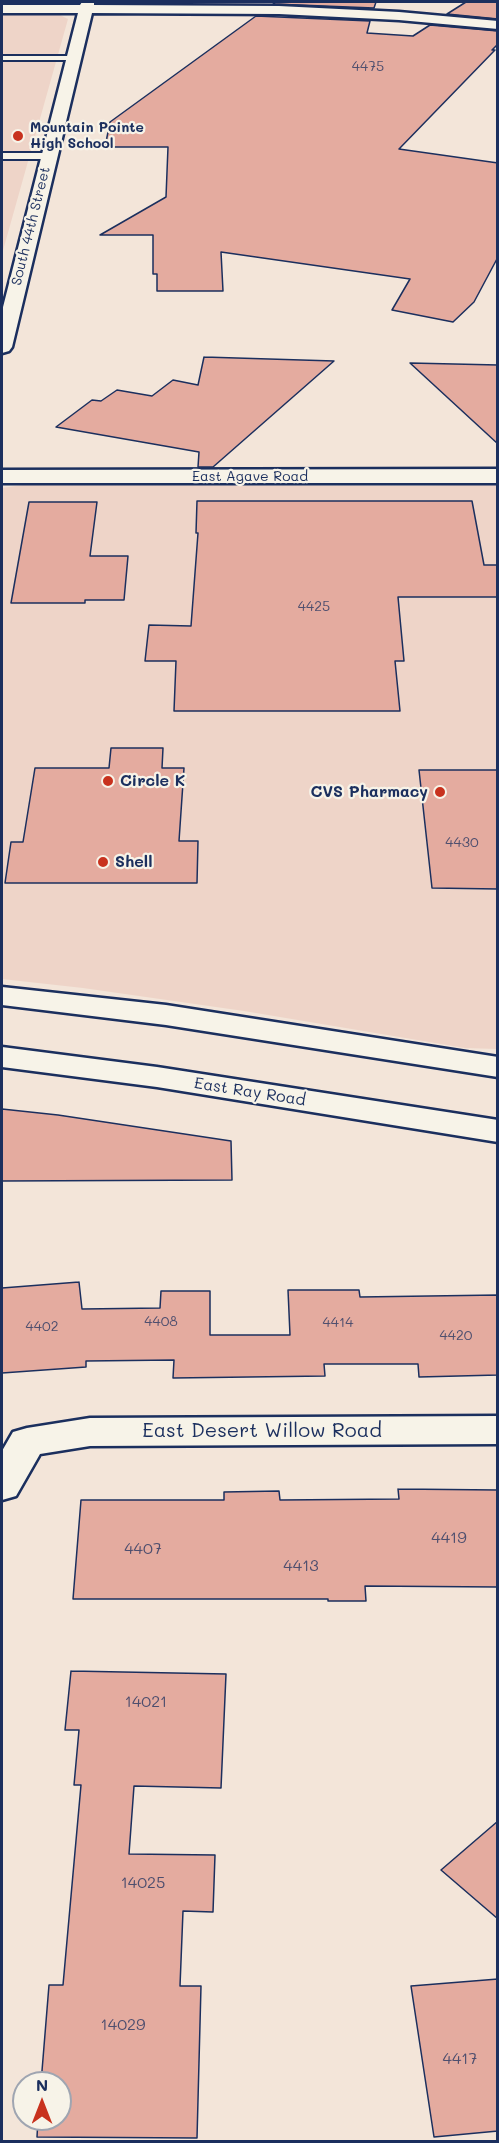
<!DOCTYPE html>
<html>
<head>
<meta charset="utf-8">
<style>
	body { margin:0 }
	#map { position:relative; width:499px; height:2143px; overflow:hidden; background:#f3e5d9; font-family:Mali,sans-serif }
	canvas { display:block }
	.frame { position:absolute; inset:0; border:3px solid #1b2f5e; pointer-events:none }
	.north { position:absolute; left:12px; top:2071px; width:60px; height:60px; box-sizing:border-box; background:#f7f3e8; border:2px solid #9fa5b1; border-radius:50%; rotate:0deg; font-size:16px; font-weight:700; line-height:24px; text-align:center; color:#1b2f5e }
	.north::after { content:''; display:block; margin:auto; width:21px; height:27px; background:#c8321e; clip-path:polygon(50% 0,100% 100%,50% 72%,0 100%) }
</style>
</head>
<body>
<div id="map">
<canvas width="499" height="2143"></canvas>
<div class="frame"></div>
<div class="north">N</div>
</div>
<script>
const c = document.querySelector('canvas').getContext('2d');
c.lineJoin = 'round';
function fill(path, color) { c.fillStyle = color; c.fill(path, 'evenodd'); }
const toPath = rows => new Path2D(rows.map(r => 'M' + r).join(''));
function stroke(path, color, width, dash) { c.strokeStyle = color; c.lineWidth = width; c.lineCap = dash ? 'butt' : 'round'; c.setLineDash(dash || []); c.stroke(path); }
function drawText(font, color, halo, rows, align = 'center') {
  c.font = font + ' Mali,sans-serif'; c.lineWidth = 4.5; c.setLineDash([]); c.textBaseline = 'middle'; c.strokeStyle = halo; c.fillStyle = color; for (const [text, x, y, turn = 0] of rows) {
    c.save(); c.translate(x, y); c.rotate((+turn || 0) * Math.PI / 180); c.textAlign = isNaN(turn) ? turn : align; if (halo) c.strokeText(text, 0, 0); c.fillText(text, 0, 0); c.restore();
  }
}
const built = toPath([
	[2,14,58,14,68,19,2,254],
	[497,484,497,1049,465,1048,244,1011,83,988,2,979,2,488,23,485,418,486]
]);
const building = toPath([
	[276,2,376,2,374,8,273,4,276,2],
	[466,2,498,2,498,19,447,14,466,2],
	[256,16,370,21,367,33,413,36,430,25,498,31,498,44,492,50,495,50,399,149,498,163,498,257,474,302,453,322,392,310,410,279,221,252,223,291,157,291,157,274,153,274,153,235,100,235,166,197,168,147,105,147,110,122,256,16],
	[204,357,334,361,213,467,198,467,199,452,56,427,92,400,101,401,117,390,152,396,173,380,198,385,204,357],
	[410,363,498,365,498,444,410,363],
	[197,501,472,501,484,565,498,565,498,597,398,597,404,661,395,661,400,711,174,711,176,661,145,661,149,625,191,626,198,533,196,533,197,501],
	[29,502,97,502,90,556,128,556,124,600,85,600,85,603,11,603,29,502],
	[111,748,163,748,162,768,184,768,179,841,198,841,197,883,5,883,11,842,23,842,35,768,109,768,111,748],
	[419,770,498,770,498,889,432,888,419,770],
	[2,1109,58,1115,231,1141,232,1180,2,1181,2,1109],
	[79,1282,82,1309,160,1308,161,1291,210,1291,210,1335,290,1335,288,1290,359,1290,360,1297,498,1295,498,1375,419,1377,418,1364,324,1364,325,1376,173,1378,174,1360,86,1361,86,1367,2,1373,2,1288,79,1282],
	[398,1489,498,1490,498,1587,365,1586,366,1601,328,1601,328,1599,73,1599,81,1500,224,1500,224,1492,279,1491,280,1500,399,1499,398,1489],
	[71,1671,226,1674,221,1788,134,1786,129,1854,215,1855,213,1912,183,1911,180,1986,201,1986,197,2138,37,2137,38,2119,60,2119,60,2083,41,2083,49,1985,63,1985,81,1785,74,1785,79,1730,65,1730,71,1671],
	[498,1821,498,1919,441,1870,498,1821],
	[498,1979,498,2131,434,2137,411,1986,498,1979]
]);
const lane = toPath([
	[2,56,73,56,77,58,73,60,2,60,2,56],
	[2,153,48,153,52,156,48,159,2,159,2,153]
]);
const street = toPath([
	[498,469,498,483,2,483,2,470,498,469],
	[498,1416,498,1444,90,1446,40,1454,16,1496,2,1500,2,1451,13,1432,27,1428,90,1418,498,1416]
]);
const secondary = toPath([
	[82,2,94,2,94,5,279,6,399,12,498,21,498,29,399,20,279,14,92,13,12,347,9,351,2,353,2,311,78,13,2,13,2,5,80,5,82,2],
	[2,987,166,1005,498,1057,498,1077,166,1025,2,1005,2,987],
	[2,1047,157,1067,498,1120,498,1142,157,1087,2,1067,2,1047]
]);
const markers = [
	[18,136,6,"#c8321e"],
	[108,781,6,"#c8321e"],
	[440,792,6,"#c8321e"],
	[103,862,6,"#c8321e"]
];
const numberNames = [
	["4475",368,67],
	["4425",314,607],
	["4430",462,843],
	["4408",161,1322],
	["4414",338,1323],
	["4402",42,1327],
	["4420",456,1336]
];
const farPoinames = [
	["Mountain Pointe",30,128],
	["High School",30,144]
];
const farStreetnames = [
	["South 44th Street",31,226,-76],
	["East Agave Road",250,477]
];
const poiNames = [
	["Circle K",120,781],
	["CVS Pharmacy",428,792,"right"],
	["Shell",115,862]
];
const streetNames = [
	["East Ray Road",250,1092,9]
];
const nearNumbernames = [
	["4419",449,1538],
	["4407",143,1549],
	["4413",301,1566],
	["14021",146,1702],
	["14025",143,1883],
	["14029",123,2025],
	["4417",460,2059]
];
const nearStreetnames = [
	["East Desert Willow Road",262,1431]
];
fill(built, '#eed4c8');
fill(building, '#e4ab9f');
stroke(building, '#1b2f5e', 1.5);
stroke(lane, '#1b2f5e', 4);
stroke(street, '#1b2f5e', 5);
stroke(secondary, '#1b2f5e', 5);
fill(lane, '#f7f3e8');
fill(street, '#f7f3e8');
fill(secondary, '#f7f3e8');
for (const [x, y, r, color] of markers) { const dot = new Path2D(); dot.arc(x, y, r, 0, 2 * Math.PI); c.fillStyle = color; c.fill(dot); stroke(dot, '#f7f3e8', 2); }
drawText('14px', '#4d4e6e', null, numberNames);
drawText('bold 14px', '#1b2f5e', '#f7f3e8', farPoinames, 'left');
drawText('14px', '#1b2f5e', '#f7f3e8', farStreetnames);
drawText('bold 16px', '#1b2f5e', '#f7f3e8', poiNames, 'left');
drawText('16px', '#1b2f5e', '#f7f3e8', streetNames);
drawText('16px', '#4d4e6e', null, nearNumbernames);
drawText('20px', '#1b2f5e', '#f7f3e8', nearStreetnames);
</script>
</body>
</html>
